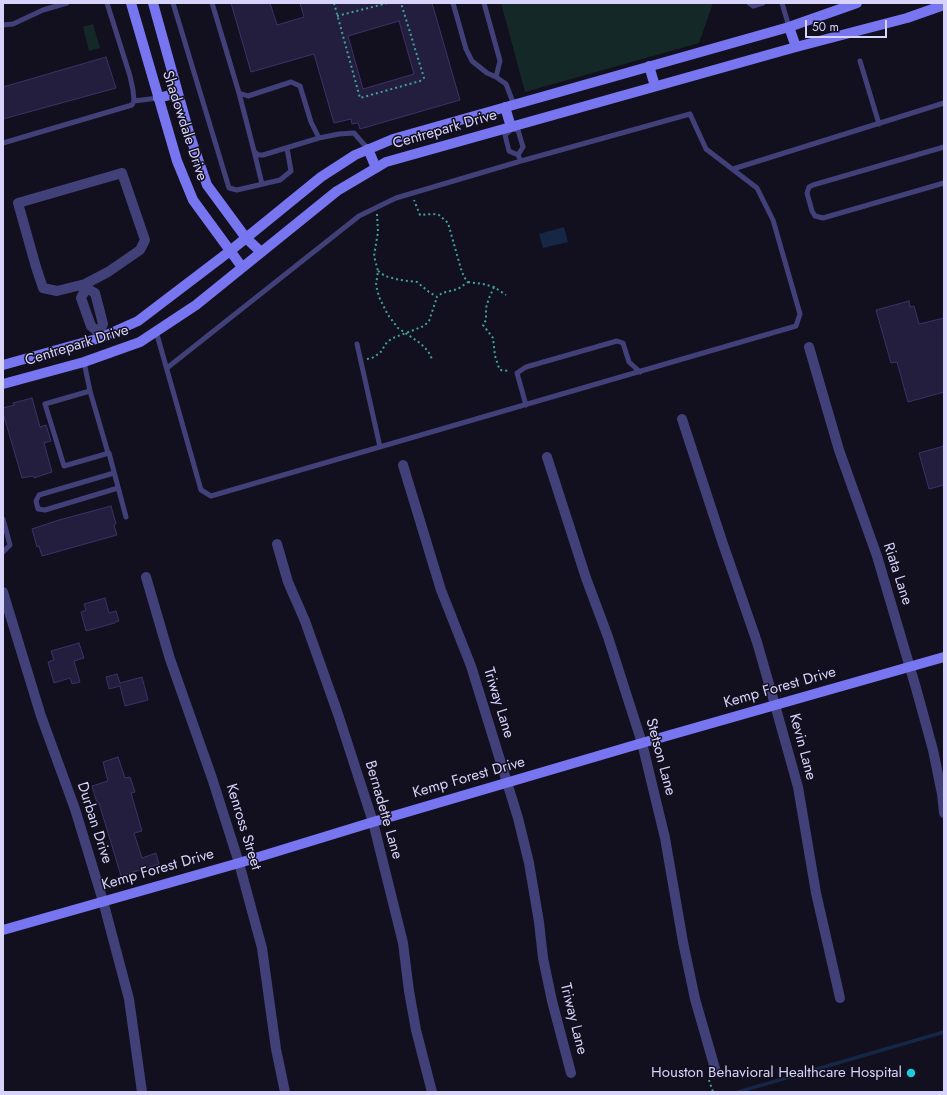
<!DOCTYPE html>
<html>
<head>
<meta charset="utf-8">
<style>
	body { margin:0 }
	#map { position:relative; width:947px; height:1095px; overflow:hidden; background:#120f1f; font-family:Jost,sans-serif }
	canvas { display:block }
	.frame { position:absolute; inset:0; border:4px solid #d7d3fa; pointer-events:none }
	.scale { position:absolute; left:805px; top:20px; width:82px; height:18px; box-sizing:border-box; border:2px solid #d7d3fa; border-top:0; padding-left:5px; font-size:12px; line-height:14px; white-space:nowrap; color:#d7d3fa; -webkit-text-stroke:3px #120f1f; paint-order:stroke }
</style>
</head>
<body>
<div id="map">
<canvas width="947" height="1095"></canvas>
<div class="frame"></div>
<div class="scale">50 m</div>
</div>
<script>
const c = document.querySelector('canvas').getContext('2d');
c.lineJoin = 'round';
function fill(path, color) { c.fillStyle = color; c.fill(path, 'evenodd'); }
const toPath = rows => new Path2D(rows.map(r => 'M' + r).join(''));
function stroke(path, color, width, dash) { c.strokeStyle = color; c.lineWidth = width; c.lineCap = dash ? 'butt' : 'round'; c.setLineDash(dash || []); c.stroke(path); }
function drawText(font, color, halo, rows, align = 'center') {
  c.font = font + ' Jost,sans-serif'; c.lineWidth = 3; c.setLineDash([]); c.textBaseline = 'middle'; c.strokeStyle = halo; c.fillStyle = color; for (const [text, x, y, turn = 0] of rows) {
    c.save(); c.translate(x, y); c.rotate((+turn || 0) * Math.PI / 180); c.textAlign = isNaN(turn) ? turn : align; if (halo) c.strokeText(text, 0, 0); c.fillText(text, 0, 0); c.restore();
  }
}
const green = toPath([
	[501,3,713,3,699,43,525,92],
	[93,24,100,48,89,51,83,27]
]);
const water = toPath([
	[564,227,568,242,543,248,539,234]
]);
const stream = toPath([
	[738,1092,944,1032]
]);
const building = toPath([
	[231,3,270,3,277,25,304,17,300,3,432,3,460,100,360,129,358,123,352,124,351,119,334,123,314,54,251,72,231,3],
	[399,21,414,74,363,89,348,36,399,21],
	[106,57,116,88,3,119,3,87,106,57],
	[909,301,910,307,914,306,919,324,944,318,944,392,908,402,897,362,891,363,876,310,909,301],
	[32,398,40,427,46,425,51,441,44,443,52,472,34,478,33,476,22,478,3,413,3,408,14,405,13,403,32,398],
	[944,446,944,485,929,489,919,453,944,446],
	[111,506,116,524,114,525,117,535,42,556,39,546,37,547,32,529,59,520,111,506],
	[105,598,109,613,116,611,119,621,115,622,115,623,86,631,81,612,86,610,84,604,105,598],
	[79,643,84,658,74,661,80,682,72,684,70,678,54,683,48,662,54,660,51,651,79,643],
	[117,674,120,683,142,677,148,700,125,706,120,686,109,689,106,677,117,674],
	[118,757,125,778,130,777,135,792,131,793,142,831,134,833,142,858,156,853,159,864,121,876,99,803,97,803,92,786,108,781,103,762,118,757]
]);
const path = toPath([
	[334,3,360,98,420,81,424,78,401,3],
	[337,16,388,3],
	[377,214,378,232,374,256,378,271,376,285,379,297,388,315,398,328,420,343,428,351,432,359],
	[378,271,385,276,400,280,417,282,429,292,437,297,442,293,458,289,468,282,464,277,461,269,448,223,439,215,433,214,420,215,414,200],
	[468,282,483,284,494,287,506,295],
	[494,287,489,298,486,308,486,320,483,325,493,338,495,356,499,368,500,370,510,371],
	[367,359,372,358,380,353,387,342,393,338,424,326,429,321,437,297],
	[709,1080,713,1092]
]);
const lane = toPath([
	[173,3,229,188,237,190,280,180,291,171,287,148],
	[212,3,239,93,248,96,291,82,300,86,311,122,319,138,339,134,354,133,368,149],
	[453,3,466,49,472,61,487,73,496,77,506,84,514,105],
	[484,3,500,61,496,77],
	[749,3,753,6,763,3],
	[782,3,789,27],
	[3,25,13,24,43,10,67,3],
	[860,61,879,124],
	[239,93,254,151,258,155,263,155,319,138],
	[134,101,158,98],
	[512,129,518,130,523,147,518,155,509,151,505,135,512,129],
	[3,143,132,105,134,101,133,90,130,76,107,3],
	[944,147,813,185,809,187,807,193,812,211,815,216,823,218,944,183],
	[254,151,262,184],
	[733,169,944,103],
	[156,331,201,490,211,496,796,326,800,314,773,220,757,188,706,149,690,114,521,161,518,155],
	[357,344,380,447],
	[84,362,90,391,45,404,64,466,109,453,126,517],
	[167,368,359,216,396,198,521,161],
	[90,391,108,453],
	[526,405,517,373,526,367,617,341,623,343,629,362,640,372],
	[114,473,39,495,36,501,38,509,45,510,118,488],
	[3,519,10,545,3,552]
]);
const street = toPath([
	[122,173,145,240,140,250,108,272,85,284,57,291,43,288,36,267,18,203,122,173],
	[85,284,86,288,95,293,100,312,103,324,99,333,100,338],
	[86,288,81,298,91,326,99,333],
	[809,347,839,450,877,556,916,688,933,750,942,794,944,813],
	[682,419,722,541,757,642,775,705,798,787,816,893,840,998],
	[547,457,586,578,608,637,642,743,665,838,683,942,695,999,716,1072],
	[403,465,441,590,471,666,518,818,529,863,539,922,543,958,552,1001,571,1073],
	[277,544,288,582,305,621,338,714,373,822,403,943,409,991,416,1030,432,1092],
	[146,577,170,659,212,778,239,863,262,948,276,1049,285,1092],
	[3,592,41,716,75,809,103,901,129,999,142,1092]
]);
const secondary = toPath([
	[131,3,177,161,193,200,242,267],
	[153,3,190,136,207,185,246,238,261,252],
	[789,27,796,47],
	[649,66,655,86],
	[158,98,178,93],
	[505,107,511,127],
	[368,149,376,168],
	[3,365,100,338,138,321,230,251,321,177,355,155,393,139,789,27,857,3],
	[3,384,84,362,140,342,196,305,337,191,386,162,796,47,907,18,944,5],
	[3,930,239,863,373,822,642,743,944,657]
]);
const markers = [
	[911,1073,5,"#1accde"]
];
const streetNames = [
	["Shadowdale Drive",184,126,72],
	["Centrepark Drive",445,130,-16],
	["Centrepark Drive",77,346,-17],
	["Riata Lane",897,574,72],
	["Kemp Forest Drive",780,688,-16],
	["Triway Lane",498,703,73],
	["Kevin Lane",802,747,75],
	["Stetson Lane",660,757,75],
	["Kemp Forest Drive",469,778,-16],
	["Bernadette Lane",383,810,74],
	["Durban Drive",94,823,72],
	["Kenross Street",243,827,73],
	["Kemp Forest Drive",158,870,-16],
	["Triway Lane",573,1019,76]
];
const poiNames = [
	["Houston Behavioral Healthcare Hospital",902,1073]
];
fill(green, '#132827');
fill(water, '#152744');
stroke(stream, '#152744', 3.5);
fill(building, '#241e3e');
stroke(building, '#3c3267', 1);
stroke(path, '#3ca49d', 2, [2, 3]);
stroke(lane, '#414079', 5);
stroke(street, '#414079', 10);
stroke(secondary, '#7775ef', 10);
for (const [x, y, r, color] of markers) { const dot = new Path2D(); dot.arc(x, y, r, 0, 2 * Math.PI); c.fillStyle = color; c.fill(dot); stroke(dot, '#120f1f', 1.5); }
drawText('15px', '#d7d3fa', '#120f1f', streetNames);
drawText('15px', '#d7d3fa', '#120f1f', poiNames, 'right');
</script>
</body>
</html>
